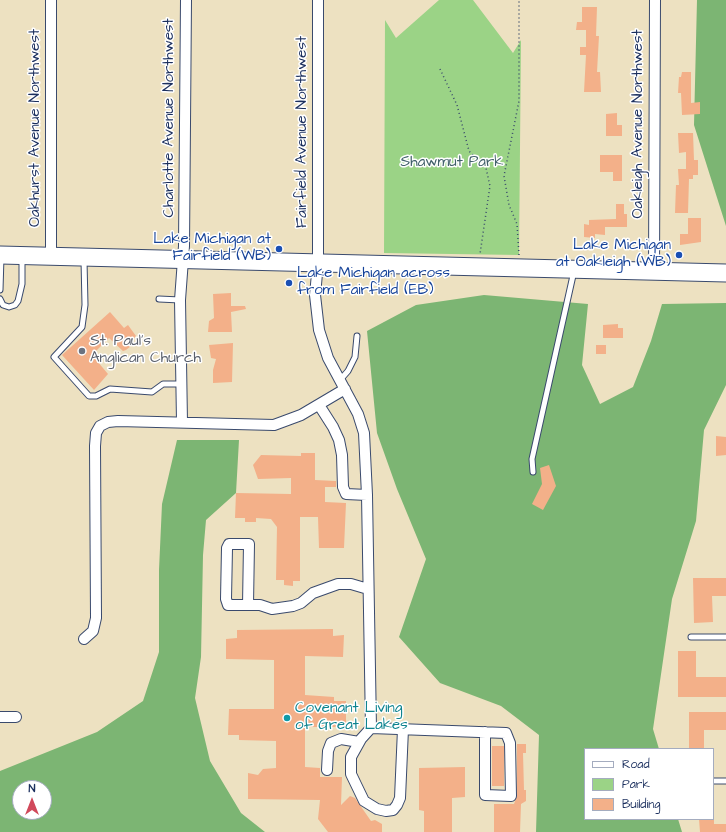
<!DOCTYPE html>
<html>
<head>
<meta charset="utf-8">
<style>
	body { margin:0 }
	#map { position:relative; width:726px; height:832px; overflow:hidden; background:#ede1c1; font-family:"Architects Daughter",sans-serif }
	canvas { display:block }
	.legend { position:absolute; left:584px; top:748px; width:130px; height:72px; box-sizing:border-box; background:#fff; border:1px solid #a4acbf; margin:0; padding:5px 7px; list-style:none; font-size:12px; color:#1b2f5e }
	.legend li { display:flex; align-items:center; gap:8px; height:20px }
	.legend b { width:20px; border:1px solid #a4acbf }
	.north { position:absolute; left:12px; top:780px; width:40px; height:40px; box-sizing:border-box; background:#fff; border:1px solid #a4acbf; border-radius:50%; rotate:0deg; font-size:11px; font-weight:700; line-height:16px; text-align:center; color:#1b2f5e }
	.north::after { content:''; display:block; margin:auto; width:14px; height:18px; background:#d1495b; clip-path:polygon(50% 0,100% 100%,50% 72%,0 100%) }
</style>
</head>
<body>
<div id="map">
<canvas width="726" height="832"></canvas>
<ul class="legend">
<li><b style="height:5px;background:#fff"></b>Road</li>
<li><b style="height:11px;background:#9bd386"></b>Park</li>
<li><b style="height:11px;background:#f3b089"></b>Building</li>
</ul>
<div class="north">N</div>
</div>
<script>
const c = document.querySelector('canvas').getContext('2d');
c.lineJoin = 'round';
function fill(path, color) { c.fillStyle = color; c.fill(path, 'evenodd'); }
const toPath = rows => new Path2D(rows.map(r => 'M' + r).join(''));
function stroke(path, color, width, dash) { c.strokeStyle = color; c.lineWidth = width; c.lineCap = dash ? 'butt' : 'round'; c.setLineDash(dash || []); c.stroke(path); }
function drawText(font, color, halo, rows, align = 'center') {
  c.font = font + ' "Architects Daughter",sans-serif'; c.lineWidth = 3; c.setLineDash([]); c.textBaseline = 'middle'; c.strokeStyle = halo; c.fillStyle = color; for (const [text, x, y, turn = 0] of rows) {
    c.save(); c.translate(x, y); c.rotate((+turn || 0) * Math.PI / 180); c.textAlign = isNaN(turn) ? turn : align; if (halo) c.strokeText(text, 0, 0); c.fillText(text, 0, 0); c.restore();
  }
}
const green = toPath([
	[439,0,473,0,513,53,521,40,519,255,384,253,385,20,396,38]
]);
const forest = toPath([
	[697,0,726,0,726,226,694,125],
	[484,295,588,304,582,365,600,404,633,387,651,341,662,304,726,303,726,385,704,430,696,521,672,599,653,729,659,749,585,749,585,819,678,819,682,832,536,832,539,735,501,706,440,683,399,637,426,559,397,489,377,433,367,331,416,305],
	[177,440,239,440,236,493,206,520,203,555,201,657,195,698,210,761,241,813,265,832,0,832,0,771,97,732,143,701,159,652,159,570,162,504],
	[20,788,44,788,44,812,20,812]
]);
const building = toPath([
	[582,7,597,7,596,36,599,36,597,72,600,72,601,92,584,92,586,55,580,55,580,47,586,47,586,30,576,30,577,22,582,22],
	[682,72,691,72,691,103,700,102,700,114,682,115,681,93,678,93,679,77,681,77],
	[617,113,617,125,622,125,622,136,606,136,606,114],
	[678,133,693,133,694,160,698,160,698,175,693,175,693,179,689,179,688,213,675,213,676,185,679,185,678,169,686,169,686,152,679,153],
	[600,155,622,155,622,181,613,181,613,172,600,172],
	[616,204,624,204,624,214,627,214,627,227,605,227,605,235,595,234,595,238,584,237,584,224,589,225,589,220,616,219],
	[688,218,701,218,701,242,680,245,680,234,688,234],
	[231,293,231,306,245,306,246,309,231,312,232,332,208,332,209,321,214,318,213,294],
	[110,312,124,328,128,325,136,336,130,342,131,346,126,350,123,351,109,338,92,355,108,374,94,390,62,355],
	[618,324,618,328,623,328,623,338,603,338,603,325],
	[233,343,232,382,213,383,213,370,216,359,211,358,209,345],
	[596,345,606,345,606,354,596,354],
	[716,436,726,437,726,455,716,456],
	[301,453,315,453,315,480,336,481,336,487,325,487,325,502,346,503,344,548,319,548,318,517,300,517,300,581,293,581,293,586,284,585,284,580,276,580,277,527,271,519,256,518,256,522,245,522,245,518,235,518,236,493,291,494,291,478,258,479,253,465,261,455,301,456],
	[549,465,556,486,543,510,532,504,542,484,540,468],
	[693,578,726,578,726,596,712,596,713,622,694,623],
	[333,629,333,636,344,635,343,657,305,656,305,695,334,697,334,701,346,701,346,727,305,727,305,767,320,768,320,777,342,777,341,805,350,796,355,798,371,821,375,820,382,824,382,832,328,832,318,819,320,800,248,799,248,773,258,775,263,769,276,768,276,741,239,740,239,735,228,735,229,709,274,709,274,660,226,659,226,639,237,638,237,630],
	[678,651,696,651,696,677,726,677,726,697,678,697],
	[689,712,726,712,726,730,704,730,704,749,689,749],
	[517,744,526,744,526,753,523,753,524,790,526,790,526,801,521,804,520,832,494,832,494,804,514,804,517,796],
	[492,746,504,746,504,786,492,786],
	[465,767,465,797,452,798,452,832,424,832,424,811,419,810,419,768],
	[699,819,714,819,714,824,726,824,726,832,700,832]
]);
const path = toPath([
	[440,69,457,105,469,151,486,168,490,186,480,254],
	[519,255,517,224,509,205,504,176,519,101,519,0]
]);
const service = toPath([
	[84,260,85,305,82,327,54,357,89,396,96,396,110,389,152,392,163,384,182,384],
	[0,290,1,257],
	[0,299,3,305,9,307,15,305,18,301,22,284,22,259],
	[159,299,180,300],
	[340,380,348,371,355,357,357,336],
	[533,472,532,459,574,271],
	[691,637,726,637],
	[713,781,726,781]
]);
const minor = toPath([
	[51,0,51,257],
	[318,0,318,263,315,295,319,330,328,358,358,414,364,433,367,495,371,728,361,739,351,757,351,774,364,801,377,809,386,811,393,810,397,805,400,798,403,729],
	[654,272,655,0],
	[319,405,333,427,339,440,342,455,343,487,346,494,367,495],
	[182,422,180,300,184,246,186,0],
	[248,605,249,544,229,544,227,548,226,599,228,605,260,605,272,609,293,606,301,603,313,593,338,584,351,584,368,589],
	[84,639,93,631,96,618,95,446,96,433,100,426,108,422,118,421,274,425,301,415,345,389],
	[0,717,16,717],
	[371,728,506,733,510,743,511,796,485,795,485,732],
	[327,770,328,751,331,743,341,739,359,742]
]);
const trunk = toPath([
	[0,255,726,273]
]);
const markers = [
	[279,249,4,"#1a4fb4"],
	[679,255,4,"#1a4fb4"],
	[289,283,4,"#1a4fb4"],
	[82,351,4,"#6b7280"],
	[287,718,4,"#0f9aa8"]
];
const streetNames = [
	["Charlotte Avenue Northwest",170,118,-90],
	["Oakleigh Avenue Northwest",639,124,-90],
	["Oakhurst Avenue Northwest",36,128,-90],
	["Fairfield Avenue Northwest",303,132,-90]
];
const parkNames = [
	["Shawmut Park",452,163]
];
const transitNames = [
	["Lake Michigan at",271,240],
	["Fairfield (WB)",271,257],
	["Lake Michigan",671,246],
	["at Oakleigh (WB)",671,263],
	["Lake Michigan across",297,274,"left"],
	["from Fairfield (EB)",297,291,"left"]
];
const worshipNames = [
	["St. Paul's",90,342],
	["Anglican Church",90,359]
];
const cultureNames = [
	["Covenant Living",295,709],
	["of Great Lakes",295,726]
];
fill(green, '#9bd386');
fill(forest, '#7cb573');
fill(building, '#f3b089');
stroke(service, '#3a4a6d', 7);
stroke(minor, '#3a4a6d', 12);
stroke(trunk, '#3a4a6d', 19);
stroke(path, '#3a4a6d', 1.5, [1, 3]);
stroke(service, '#fff', 5);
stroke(minor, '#fff', 10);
stroke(trunk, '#fff', 17);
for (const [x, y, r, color] of markers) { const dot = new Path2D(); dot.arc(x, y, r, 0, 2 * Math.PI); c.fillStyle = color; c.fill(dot); stroke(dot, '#fff', 1.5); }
drawText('15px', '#1b2f5e', '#fff', streetNames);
drawText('15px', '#41606a', '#fff', parkNames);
drawText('15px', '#164399', '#fff', transitNames, 'right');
drawText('15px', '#5b616d', '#fff', worshipNames, 'left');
drawText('15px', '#0d838f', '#fff', cultureNames, 'left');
</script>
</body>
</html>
